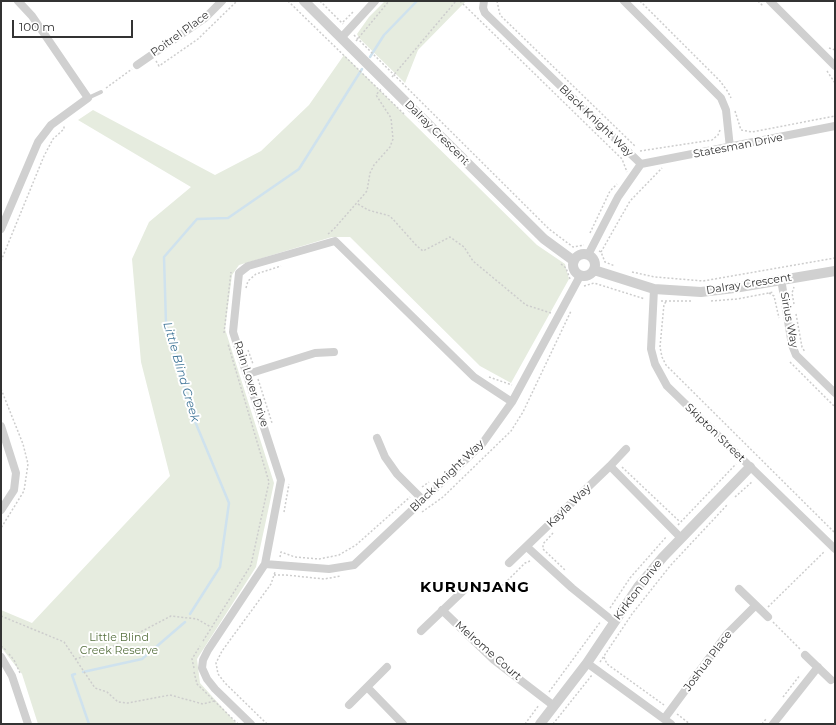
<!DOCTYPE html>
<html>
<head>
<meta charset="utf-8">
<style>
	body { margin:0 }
	#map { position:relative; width:836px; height:725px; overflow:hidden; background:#fff; font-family:Montserrat,sans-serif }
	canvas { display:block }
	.frame { position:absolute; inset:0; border:2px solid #333; pointer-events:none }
	.scale { position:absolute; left:12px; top:20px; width:121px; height:18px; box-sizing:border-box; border:2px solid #333; border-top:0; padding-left:5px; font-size:12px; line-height:14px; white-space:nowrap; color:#333; -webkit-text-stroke:3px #fff; paint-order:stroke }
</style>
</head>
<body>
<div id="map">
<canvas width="836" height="725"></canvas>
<div class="frame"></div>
<div class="scale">100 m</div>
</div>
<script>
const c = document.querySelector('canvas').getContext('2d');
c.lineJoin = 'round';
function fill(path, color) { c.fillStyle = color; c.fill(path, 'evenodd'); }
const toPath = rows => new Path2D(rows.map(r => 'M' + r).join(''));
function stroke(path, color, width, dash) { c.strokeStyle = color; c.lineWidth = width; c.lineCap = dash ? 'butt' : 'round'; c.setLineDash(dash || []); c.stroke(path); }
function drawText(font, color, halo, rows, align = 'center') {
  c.font = font + ' Montserrat,sans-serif'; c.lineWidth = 4; c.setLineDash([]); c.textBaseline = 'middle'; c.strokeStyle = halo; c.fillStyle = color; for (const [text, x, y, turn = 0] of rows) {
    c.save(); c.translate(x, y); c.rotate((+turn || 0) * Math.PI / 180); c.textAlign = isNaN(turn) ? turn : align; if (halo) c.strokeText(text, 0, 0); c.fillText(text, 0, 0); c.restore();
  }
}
const green = toPath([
	[385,1,466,1,418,50,405,83,359,38,357,34,369,17],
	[344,55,537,245,565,264,569,279,511,383,480,366,350,237,332,237,239,265,232,275,225,329,274,483,256,567,197,659,200,683,237,724,38,724,22,674,1,647,1,610,32,623,170,476,141,362,132,259,149,222,191,187,78,120,93,110,215,175,261,151,309,105]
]);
const stream = toPath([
	[370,57,384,35,417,1],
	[190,614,220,567,229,503,194,419,166,324,164,257,197,219,228,218,299,169,362,69],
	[83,672,142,659,185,622],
	[75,674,72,675,89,724]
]);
const path = toPath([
	[288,1,404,114],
	[320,1,343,24],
	[460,1,622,159,627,172],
	[497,1,500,15,636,147],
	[640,1,720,81,728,92,731,98],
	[758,1,763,6],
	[343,22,354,11],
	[354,35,549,229,573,247,584,245],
	[356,41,389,1],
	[829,48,835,50],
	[156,61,159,66,198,39,237,1],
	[827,71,835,83],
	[392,77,456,1],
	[106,88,132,69],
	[735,111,741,130,752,132,835,116],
	[640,151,712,140,718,135,720,130],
	[358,204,368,210,390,216,417,246,423,251,450,237,464,247,473,261,526,305,551,313],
	[590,233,610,191,617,184],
	[328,234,334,229,367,191,370,173,374,165,390,147,393,139,391,118,376,95,381,89],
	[599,251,601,252,605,262,615,266],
	[601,252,630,201,662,168],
	[1,261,44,156,53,139,64,129,64,126],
	[561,264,566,268,570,279],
	[632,272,655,277,703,281,835,258],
	[584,286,594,283,645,299],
	[246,288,248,281,256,274,281,266],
	[769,293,774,296,779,318],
	[661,301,693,301],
	[711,301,737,299,774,292],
	[666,302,664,304,660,347,662,357,666,365,835,533],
	[794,304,792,293,794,287],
	[796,314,802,347,805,352],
	[224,333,231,272],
	[248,350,253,364],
	[790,362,835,407],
	[489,377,512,385],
	[258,379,272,423],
	[1,389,23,444,28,464,24,491,1,528],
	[622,467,678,520,682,521],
	[422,487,429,482],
	[735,497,753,481],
	[284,512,289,484],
	[422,512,443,497,511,431,523,412,571,311],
	[678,525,736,464],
	[553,533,543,544,543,549,565,570],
	[280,557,281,552,295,557,319,559,339,555,356,545,410,497],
	[274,575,286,575,324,579,341,576],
	[502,586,525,563,530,561],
	[768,607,825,551],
	[610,608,630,578,667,536],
	[1,616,64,642,95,688,107,692,118,702,128,703,170,695,203,704,214,701],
	[773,622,800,649],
	[203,641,251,565,269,482,228,344],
	[1,646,6,650],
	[9,654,14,660,20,673],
	[604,657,607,664,664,705],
	[75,659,104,651,171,616,197,619,211,627],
	[600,662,632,614,670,566,727,505],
	[194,668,192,659,200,646],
	[194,672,197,684,238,724],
	[549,692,601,621],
	[783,697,800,675],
	[677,714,690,724],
	[267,724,225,683,218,674,216,663,222,651,271,584,275,572],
	[525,724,539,705],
	[553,724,592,675],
	[762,724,766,719]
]);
const service = toPath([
	[88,98,101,92]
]);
const minor = toPath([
	[484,1,483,8,485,13,641,164,618,197,588,255],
	[624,1,721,98,726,110,730,148],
	[770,1,835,66],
	[341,38,375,1],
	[137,65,205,18,222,1],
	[641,164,835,126],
	[1,229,38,142,51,125,88,98,32,16,18,1],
	[781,279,792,345,796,355,835,393],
	[654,289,651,349,655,364,667,386,835,549],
	[248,374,315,353,334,352],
	[1,426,16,473,14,490,1,510],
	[377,438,385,457,397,474,423,500],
	[610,466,681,538],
	[527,547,572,588,614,622],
	[509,563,610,466,626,449],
	[265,564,329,569,354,565,482,444,512,402,580,276],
	[739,589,768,617],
	[442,610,494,660,554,706],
	[421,631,465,589],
	[805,655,831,680],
	[1,657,12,676,28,724],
	[587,663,671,724],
	[367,687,403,724],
	[349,705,387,667],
	[664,719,727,634,755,606],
	[251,724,215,689,207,679,202,668,203,660,208,650,265,564,281,480,233,332,239,273,248,266,335,241,474,377,512,402],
	[773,724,818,667]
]);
const tertiary = toPath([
	[304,1,544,239,574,261],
	'573 265a11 11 0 1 1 22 0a11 11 0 1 1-22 0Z',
	[594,270,654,289,701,292,734,288,835,271],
	[540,724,587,663,638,587,663,557,750,467]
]);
const streetNames = [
	["Poitrel Place",180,34,-36],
	["Black Knight Way",596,121,44],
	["Dalray Crescent",437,133,45],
	["Statesman Drive",738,146,-11],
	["Dalray Crescent",749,284,-9],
	["Sirius Way",789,320,79],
	["Rain Lover Drive",251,384,72],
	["Skipton Street",715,433,44],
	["Black Knight Way",447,476,-44],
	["Kayla Way",569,506,-44],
	["Kirkton Drive",638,590,-53],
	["Melrome Court",488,651,41],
	["Joshua Place",708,661,-53]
];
const parkNames = [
	["Little Blind",119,638],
	["Creek Reserve",119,651]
];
const waterNames = [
	["Little Blind Creek",181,372,74]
];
const districtNames = [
	["KURUNJANG",475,588]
];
fill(green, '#e6ecdf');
stroke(stream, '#cfe2ee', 2.5);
stroke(path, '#cdcdcd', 1.5, [2, 2]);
stroke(service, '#d0d0d0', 4);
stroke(minor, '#d0d0d0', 8);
stroke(tertiary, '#d0d0d0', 10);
drawText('11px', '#333', '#fff', streetNames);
drawText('11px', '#56703f', '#fff', parkNames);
drawText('italic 12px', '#3f7597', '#fff', waterNames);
c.letterSpacing = '1px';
drawText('bold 15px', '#000', '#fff', districtNames);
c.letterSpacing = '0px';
</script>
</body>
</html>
